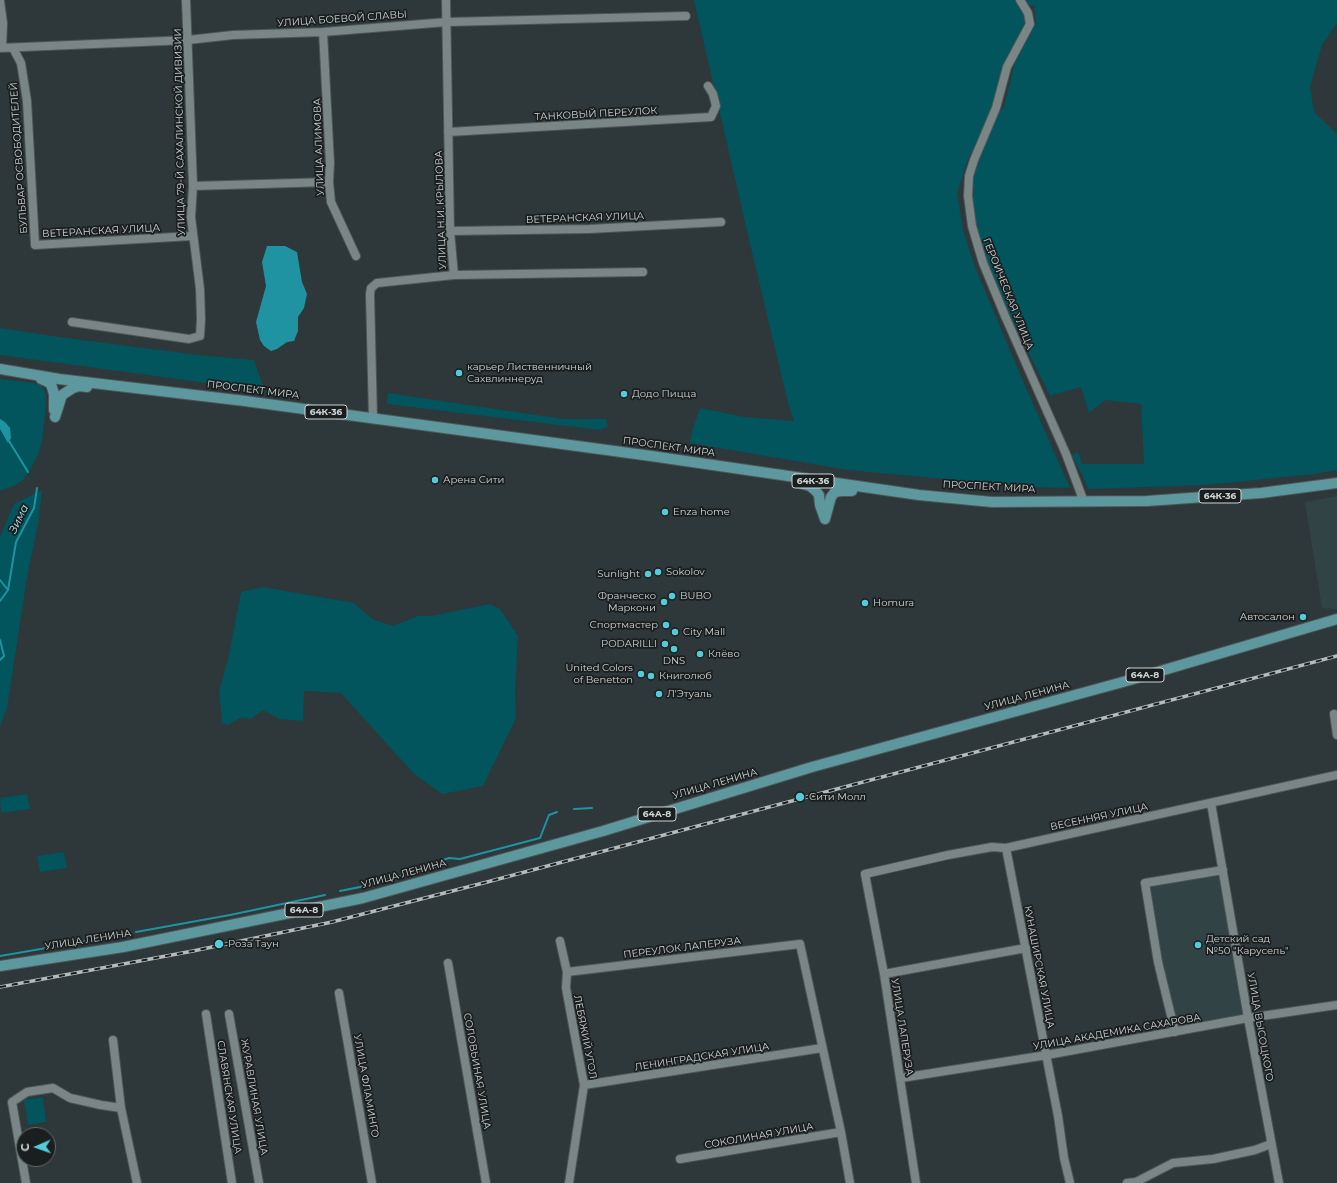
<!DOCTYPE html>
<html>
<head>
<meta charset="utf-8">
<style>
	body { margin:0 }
	#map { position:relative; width:1337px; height:1183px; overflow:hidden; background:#2e3739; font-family:Montserrat,sans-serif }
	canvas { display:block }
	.north { position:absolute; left:16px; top:1127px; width:40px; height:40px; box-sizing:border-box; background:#1a1e1e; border:1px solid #626767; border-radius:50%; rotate:268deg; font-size:11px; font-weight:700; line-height:16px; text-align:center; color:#ced4d5 }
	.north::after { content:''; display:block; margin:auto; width:14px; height:18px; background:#53cbdb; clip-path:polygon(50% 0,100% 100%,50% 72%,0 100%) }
</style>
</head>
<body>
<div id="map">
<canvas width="1337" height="1183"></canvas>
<div class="north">С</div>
</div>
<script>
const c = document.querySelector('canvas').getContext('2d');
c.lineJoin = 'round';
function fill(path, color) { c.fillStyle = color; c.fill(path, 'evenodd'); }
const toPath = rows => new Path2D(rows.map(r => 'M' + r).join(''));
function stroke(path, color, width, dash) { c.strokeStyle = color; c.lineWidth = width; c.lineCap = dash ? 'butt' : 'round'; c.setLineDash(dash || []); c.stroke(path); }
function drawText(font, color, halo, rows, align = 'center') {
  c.font = font + ' Montserrat,sans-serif'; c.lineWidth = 3.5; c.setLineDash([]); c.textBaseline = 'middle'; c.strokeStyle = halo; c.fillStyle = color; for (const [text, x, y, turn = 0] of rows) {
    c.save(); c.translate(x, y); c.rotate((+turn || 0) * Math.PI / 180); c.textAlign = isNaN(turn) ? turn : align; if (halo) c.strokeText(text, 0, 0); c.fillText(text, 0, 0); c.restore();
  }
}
const built = toPath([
	[1337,496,1337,609,1322,608,1305,502],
	[1221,872,1246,1017,1176,1029,1147,885]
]);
const green = toPath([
	[694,0,1337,0,1337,23,1322,45,1310,87,1314,112,1337,134,1337,470,1315,474,1205,485,1089,489,1072,455,1078,452,1082,464,1144,464,1141,404,1105,400,1089,413,1081,387,1050,396,1004,303,979,241,969,197,985,131,979,138,968,159,957,193,963,230,975,267,1020,374,1070,488,1030,487,848,470,690,443,691,435,700,408,745,417,794,421,788,403,747,231],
	[1034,5,1036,23,1015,62,1004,107,1000,112,1010,68,1029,34,1026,7],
	[0,328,66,338,199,355,254,360,265,392,185,380,0,355],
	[0,379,34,383,41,386,46,393,46,405,42,441,37,457,29,472,24,479,14,486,0,491],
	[388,393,563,419,606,419,608,426,600,430,387,404],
	[42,490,38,524,27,577,7,708,0,726,0,537,14,504],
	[263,587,354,603,372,619,393,626,418,616,432,616,490,604,500,609,518,636,515,695,516,718,483,786,442,794,414,774,341,693,304,691,303,721,280,719,263,710,251,719,240,718,228,725,222,723,219,691,229,655,241,592],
	[27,794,30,809,1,813,0,798],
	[64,852,67,868,40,872,37,856],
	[43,1097,46,1122,28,1125,24,1100]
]);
const water = toPath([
	[267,246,285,246,297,252,302,282,307,294,304,308,298,317,298,331,294,341,287,342,277,349,271,351,264,346,260,340,256,322,266,286,262,262],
	[0,419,5,422,10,428,11,438,8,443,0,429]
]);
const stream = toPath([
	[9,441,28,472],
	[0,580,8,590],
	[0,601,8,590,16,542,34,508,37,488],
	[0,640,4,656,0,660],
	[574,809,592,808],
	[340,891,360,887,443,865,443,860,449,858,460,859,540,838,549,815,557,812],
	[136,932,230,915,325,895],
	[0,956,116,936]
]);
const street = toPath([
	[446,0,450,231,454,275],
	[1020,0,1028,13,1030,24,1007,67,996,108,974,160,969,176,968,196,972,226,983,263,1005,316,1066,454,1084,502],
	[0,1,3,23,2,48],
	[323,32,330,163,329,182,331,202,356,256],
	[0,48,188,40,233,35,323,32,447,22,686,16],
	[13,48,21,63,27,101,35,245,192,236],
	[448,132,711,117,716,106,713,94,708,86],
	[193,186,329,182],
	[450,231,589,229,721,222],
	[72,322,189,339,200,336,201,319,200,289,191,217,193,186,186,0],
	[373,418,370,294,371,288,377,283,454,275,643,272],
	[1334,714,1337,735],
	[1211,803,1248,1018,1279,1183],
	[1006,848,1058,1116,1064,1158,1070,1183],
	[560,941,567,972,566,988,584,1085,569,1183],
	[448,963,486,1183],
	[567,972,800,944,841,1132,850,1183],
	[884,974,1026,948],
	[339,993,372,1183],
	[206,1014,232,1183],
	[229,1014,259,1183],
	[1175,1032,1158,962,1145,883,1223,870],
	[113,1040,121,1108,137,1183],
	[901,1078,1047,1055,1248,1018,1337,1005],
	[584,1085,822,1048],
	[680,1159,841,1132],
	[26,1183,12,1102,27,1092,53,1088,70,1098,101,1105,121,1108],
	[916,1183,884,974,865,874,948,855,992,847,1006,848,1337,775],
	[1127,1183,1136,1182,1173,1163,1213,1159,1255,1150,1271,1144]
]);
const primary = toPath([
	[0,369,59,379,245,401,651,456,919,495,992,502,1147,501,1261,493,1337,483],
	[41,379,48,382,51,384,54,394,54,410],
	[55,417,62,395,73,388,79,386,87,387],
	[799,483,810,486,815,490,819,495,820,505,825,519],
	[825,519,831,497,835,492,841,491,852,491],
	[0,966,123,947,363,898,603,831,812,767,1130,680,1337,619]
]);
const rail = toPath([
	[0,987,193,951,332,922,491,881,1337,656]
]);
const markers = [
	[459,373,4,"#53cbdb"],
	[624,394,4,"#53cbdb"],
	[435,480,4,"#53cbdb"],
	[665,512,4,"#53cbdb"],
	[658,572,4,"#53cbdb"],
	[648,574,4,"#53cbdb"],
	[672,596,4,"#53cbdb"],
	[664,602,4,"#53cbdb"],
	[865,603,4,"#53cbdb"],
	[1303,617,4,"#53cbdb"],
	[666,625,4,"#53cbdb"],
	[675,632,4,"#53cbdb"],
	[665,644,4,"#53cbdb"],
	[674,649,4,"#53cbdb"],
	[700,654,4,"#53cbdb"],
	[641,674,4,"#53cbdb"],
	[651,676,4,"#53cbdb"],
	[659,694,4,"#53cbdb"],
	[800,797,5,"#53cbdb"],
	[219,944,5,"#53cbdb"],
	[1198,945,4,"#53cbdb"]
];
const shields = [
	[326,412,42],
	[813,481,42],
	[1220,496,42],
	[1145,675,38],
	[657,814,38],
	[304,910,38]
];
const shieldNames = [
	["64К-36",326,412],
	["64К-36",813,481],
	["64К-36",1220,496],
	["64А-8",1145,675],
	["64А-8",657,814],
	["64А-8",304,910]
];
const streetNames = [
	["УЛИЦА БОЕВОЙ СЛАВЫ",342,19,-4],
	["ТАНКОВЫЙ ПЕРЕУЛОК",596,114,-3],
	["УЛИЦА 79-Й САХАЛИНСКОЙ ДИВИЗИИ",180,132,-91],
	["УЛИЦА АЛИМОВА",319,147,-92],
	["БУЛЬВАР ОСВОБОДИТЕЛЕЙ",19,158,-94],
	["УЛИЦА Н.И. КРЫЛОВА",441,210,-92],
	["ВЕТЕРАНСКАЯ УЛИЦА",585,218,-2],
	["ВЕТЕРАНСКАЯ УЛИЦА",101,231,-3],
	["ГЕРОИЧЕСКАЯ УЛИЦА",1008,294,68],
	["ПРОСПЕКТ МИРА",253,390,7],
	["ПРОСПЕКТ МИРА",669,447,8],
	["ПРОСПЕКТ МИРА",989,487,3],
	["УЛИЦА ЛЕНИНА",1027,696,-15],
	["УЛИЦА ЛЕНИНА",715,784,-16],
	["ВЕСЕННЯЯ УЛИЦА",1099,817,-12],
	["УЛИЦА ЛЕНИНА",404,874,-15],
	["УЛИЦА ЛЕНИНА",88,940,-9],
	["ПЕРЕУЛОК ЛАПЕРУЗА",682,948,-7],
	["КУНАШИРСКАЯ УЛИЦА",1039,967,79],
	["УЛИЦА ЛАПЕРУЗА",902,1027,81],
	["УЛИЦА ВЫСОЦКОГО",1260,1027,80],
	["УЛИЦА АКАДЕМИКА САХАРОВА",1117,1032,-10],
	["ЛЕБЯЖИЙ УГОЛ",585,1037,79],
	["ЛЕНИНГРАДСКАЯ УЛИЦА",702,1057,-9],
	["СОЛОВЬИНАЯ УЛИЦА",477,1071,80],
	["УЛИЦА ФЛАМИНГО",366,1086,80],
	["СЛАВЯНСКАЯ УЛИЦА",229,1097,81],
	["ЖУРАВЛИНАЯ УЛИЦА",254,1097,80],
	["СОКОЛИНАЯ УЛИЦА",759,1136,-10]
];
const poiNames = [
	["карьер Лиственничный",467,367],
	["Сахвлиннеруд",467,379],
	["Додо Пицца",632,394],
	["Арена Сити",443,480],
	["Enza home",673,512],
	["Sokolov",666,572],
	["Sunlight",640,574,"right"],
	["Франческо",656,596,"right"],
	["Маркони",656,608,"right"],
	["BUBO",680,596],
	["Homura",873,603],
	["Автосалон",1295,617,"right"],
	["Спортмастер",658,625,"right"],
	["City Mall",683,632],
	["PODARILLI",657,644,"right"],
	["Клёво",708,654],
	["DNS",674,661,"center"],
	["United Colors",633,668,"right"],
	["of Benetton",633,680,"right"],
	["Книголюб",659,676],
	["Л'Этуаль",667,694],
	["Сити Молл",809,797],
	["Детский сад",1206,939],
	["№50 \"Карусель\"",1206,951],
	["Роза Таун",228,944]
];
const waterNames = [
	["Зима",19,519,-64]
];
fill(built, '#324346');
fill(green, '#02545d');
fill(water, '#1f93a1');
stroke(stream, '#1f93a1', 2);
stroke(street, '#4d5556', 10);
stroke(primary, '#4d5556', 12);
stroke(street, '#7a8586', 8);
stroke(primary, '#5d989f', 10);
stroke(rail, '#b4bbbc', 3.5);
stroke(rail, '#1a1e1e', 2, [6]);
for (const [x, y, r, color] of markers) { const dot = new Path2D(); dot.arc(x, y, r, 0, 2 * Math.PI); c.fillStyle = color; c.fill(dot); stroke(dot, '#1a1e1e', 1.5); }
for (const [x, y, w] of shields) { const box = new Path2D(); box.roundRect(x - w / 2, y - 7, w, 14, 3); c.fillStyle = '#1a1e1e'; c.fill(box); stroke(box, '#ced4d5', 1); }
drawText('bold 9px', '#ced4d5', null, shieldNames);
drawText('10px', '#ced4d5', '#1a1e1e', streetNames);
drawText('10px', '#ced4d5', '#1a1e1e', poiNames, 'left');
drawText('italic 11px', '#b1edf5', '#1a1e1e', waterNames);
</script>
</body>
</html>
